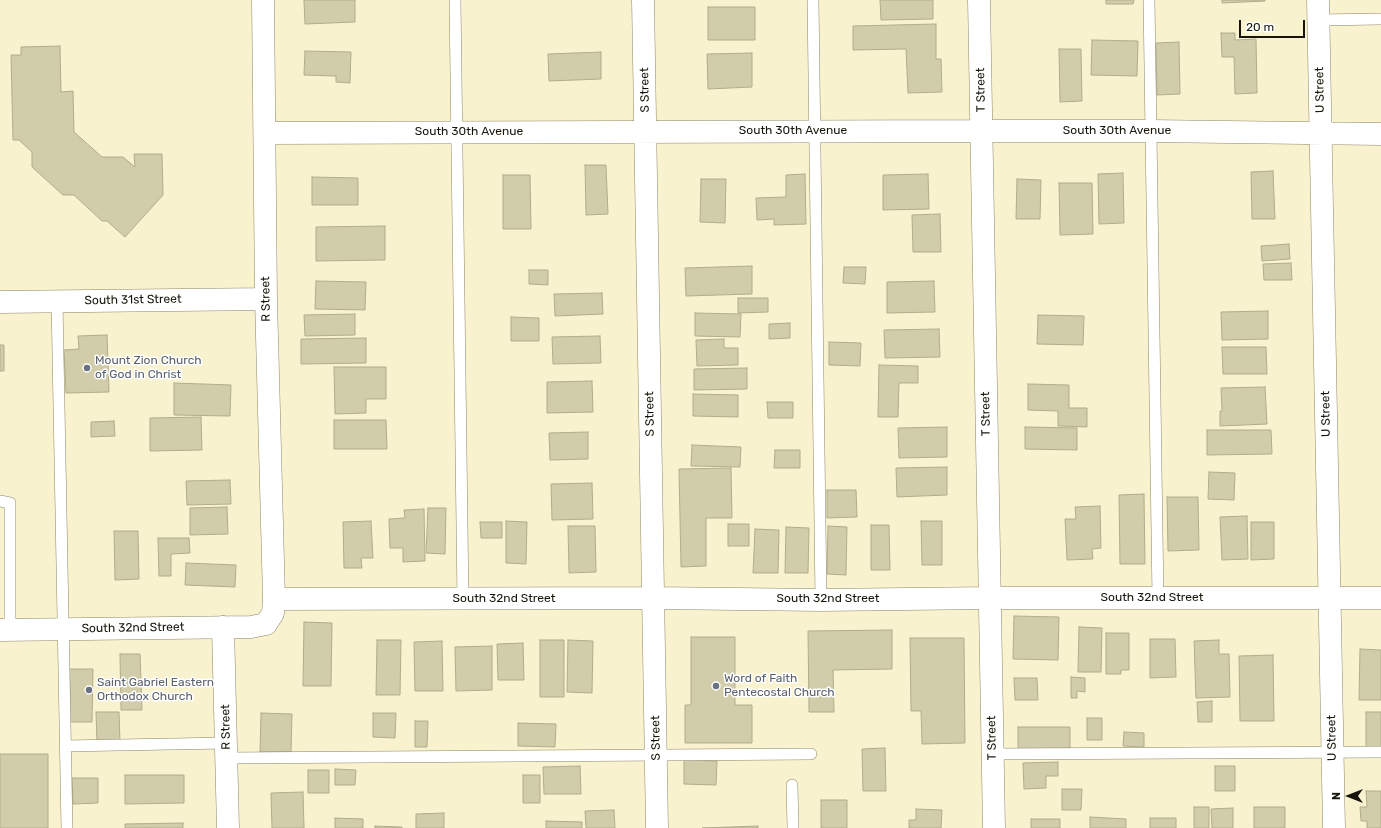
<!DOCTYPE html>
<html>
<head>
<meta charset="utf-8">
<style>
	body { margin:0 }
	#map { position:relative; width:1381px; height:828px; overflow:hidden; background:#f8f2cf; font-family:Rubik,sans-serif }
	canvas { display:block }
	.north { position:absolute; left:1329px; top:776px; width:40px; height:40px; -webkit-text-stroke:3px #fff; paint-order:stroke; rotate:270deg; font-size:11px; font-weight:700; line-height:16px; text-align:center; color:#171509 }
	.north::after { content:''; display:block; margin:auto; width:14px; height:18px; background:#171509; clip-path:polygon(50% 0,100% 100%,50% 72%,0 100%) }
	.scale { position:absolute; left:1239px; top:20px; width:66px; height:18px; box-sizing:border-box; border:2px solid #171509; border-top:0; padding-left:5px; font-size:12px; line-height:14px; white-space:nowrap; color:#171509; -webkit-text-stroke:3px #fff; paint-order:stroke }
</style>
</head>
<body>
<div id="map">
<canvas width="1381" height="828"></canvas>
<div class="north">N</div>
<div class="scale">20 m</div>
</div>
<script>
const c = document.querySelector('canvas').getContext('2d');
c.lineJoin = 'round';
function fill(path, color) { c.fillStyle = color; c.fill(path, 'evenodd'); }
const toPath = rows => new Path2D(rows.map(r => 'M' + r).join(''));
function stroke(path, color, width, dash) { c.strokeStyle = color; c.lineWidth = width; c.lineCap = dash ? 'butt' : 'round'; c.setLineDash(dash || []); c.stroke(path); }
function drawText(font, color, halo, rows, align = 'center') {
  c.font = font + ' Rubik,sans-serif'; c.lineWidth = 3; c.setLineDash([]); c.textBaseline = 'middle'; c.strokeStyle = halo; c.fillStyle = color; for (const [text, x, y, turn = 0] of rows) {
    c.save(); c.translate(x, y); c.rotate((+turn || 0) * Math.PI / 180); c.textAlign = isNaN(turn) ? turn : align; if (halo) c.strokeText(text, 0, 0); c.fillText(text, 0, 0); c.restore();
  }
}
const building = toPath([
	[304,0,355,0,355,22,305,24,304,0],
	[880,0,933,0,933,19,881,20,880,0],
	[1106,0,1134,0,1133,4,1106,4,1106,0],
	[1222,0,1265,0,1265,1,1222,3,1222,0],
	[708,7,755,7,755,40,708,40,708,7],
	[936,24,936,59,941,59,942,92,908,93,906,49,853,50,853,26,936,24],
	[1221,33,1235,33,1235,40,1256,39,1257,93,1235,94,1234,57,1222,57,1221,33],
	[1092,40,1138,41,1137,76,1091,75,1092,40],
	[1179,42,1180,94,1157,95,1156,43,1179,42],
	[60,46,61,92,73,91,74,132,102,157,123,157,135,167,134,154,162,154,163,195,125,237,107,221,102,221,74,195,63,195,32,167,32,152,19,140,13,140,11,55,21,55,21,47,60,46],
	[1059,49,1081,49,1082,101,1060,102,1059,49],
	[305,51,351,52,350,83,336,82,336,76,304,75,305,51],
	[601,52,601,79,549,81,548,54,601,52],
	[752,53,752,87,708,89,707,54,752,53],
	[585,165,606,165,608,214,586,215,585,165],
	[1273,171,1275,219,1252,219,1251,172,1273,171],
	[1123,173,1124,223,1099,224,1098,174,1123,173],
	[805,174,806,224,774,225,774,219,757,220,756,198,786,197,786,175,805,174],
	[928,174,929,209,883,210,883,175,928,174],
	[503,175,530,175,531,229,503,229,503,175],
	[312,177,358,178,358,205,312,205,312,177],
	[701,179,726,179,725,223,700,222,701,179],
	[1017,179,1041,180,1040,219,1016,219,1017,179],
	[1059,183,1092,183,1093,234,1060,235,1059,183],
	[940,214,941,252,913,252,912,215,940,214],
	[385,226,385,260,316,261,316,227,385,226],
	[1289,244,1290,259,1262,261,1261,246,1289,244],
	[1291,263,1292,280,1264,280,1263,264,1291,263],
	[752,266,752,294,686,296,685,268,752,266],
	[844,267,866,267,865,284,843,283,844,267],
	[529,270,548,270,548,285,529,284,529,270],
	[316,281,366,282,365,310,315,309,316,281],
	[934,281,935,312,887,313,887,282,934,281],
	[602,293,603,314,555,316,554,294,602,293],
	[738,298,768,298,768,312,738,313,738,298],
	[1268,311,1268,339,1222,340,1221,312,1268,311],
	[695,313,741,314,740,337,695,336,695,313],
	[355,314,355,335,305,336,304,315,355,314],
	[1038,315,1084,316,1083,345,1037,344,1038,315],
	[511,317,539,318,539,341,511,341,511,317],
	[790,323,790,338,769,339,769,324,790,323],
	[939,329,940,357,885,358,884,330,939,329],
	[107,335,109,392,66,393,64,350,79,349,78,336,107,335],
	[600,336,601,363,553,364,552,337,600,336],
	[366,338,366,363,301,364,301,339,366,338],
	[724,339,724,348,738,348,738,365,697,366,696,340,724,339],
	[829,342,861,343,860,366,829,365,829,342],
	[0,345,4,345,4,371,0,371,0,345],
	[1222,347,1266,347,1267,374,1223,374,1222,347],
	[879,365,918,366,918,383,899,383,898,417,878,417,879,365],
	[334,367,386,367,386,399,366,399,366,413,335,414,334,367],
	[747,368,747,389,694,390,694,369,747,368],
	[592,381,593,412,547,413,547,382,592,381],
	[174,383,231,385,230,416,174,415,174,383],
	[1028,384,1069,385,1069,408,1087,408,1087,427,1058,426,1058,411,1028,410,1028,384],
	[1265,387,1267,424,1220,426,1220,411,1222,411,1221,388,1265,387],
	[693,394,738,395,738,417,693,416,693,394],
	[767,402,793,402,793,418,768,418,767,402],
	[201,417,202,450,150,451,150,418,201,417],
	[334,420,386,420,387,449,334,449,334,420],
	[114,421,115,436,91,437,91,422,114,421],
	[947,427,947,457,899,458,898,428,947,427],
	[1025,427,1077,428,1077,450,1025,449,1025,427],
	[1207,430,1271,430,1272,454,1207,455,1207,430],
	[588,432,588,459,550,460,549,433,588,432],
	[692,445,741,447,740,467,691,466,692,445],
	[775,450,800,450,800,468,774,468,775,450],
	[947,467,947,495,897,497,896,468,947,467],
	[731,468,732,518,706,518,706,566,681,567,679,469,731,468],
	[1209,472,1235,473,1234,500,1208,499,1209,472],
	[230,480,231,504,187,505,186,481,230,480],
	[592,483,593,519,552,520,551,484,592,483],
	[827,490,856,490,857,517,827,518,827,490],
	[1144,494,1145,564,1120,564,1119,495,1144,494],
	[1167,497,1198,497,1199,550,1168,551,1167,497],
	[1100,506,1101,548,1092,549,1093,559,1067,560,1065,519,1076,519,1075,507,1100,506],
	[227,507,228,534,190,535,190,508,227,507],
	[428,508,446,508,445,554,426,553,428,508],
	[424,509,425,561,403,562,403,548,390,548,389,519,405,518,404,510,424,509],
	[1247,516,1248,559,1222,560,1220,517,1247,516],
	[371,521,373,558,361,558,362,568,344,568,343,522,371,521],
	[506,521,527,522,526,564,506,563,506,521],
	[921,521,942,521,942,565,922,565,921,521],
	[480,522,502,522,502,538,481,538,480,522],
	[1251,522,1274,522,1274,559,1251,560,1251,522],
	[728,524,749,524,749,546,728,546,728,524],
	[871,525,889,525,890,570,871,570,871,525],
	[568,526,595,526,596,572,569,573,568,526],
	[828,526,847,527,846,575,827,574,828,526],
	[786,527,809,528,808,573,785,573,786,527],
	[755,529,779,530,778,573,753,573,755,529],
	[114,531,138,531,139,579,115,580,114,531],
	[158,538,189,538,190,553,171,554,171,576,159,576,158,538],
	[186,563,236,565,235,587,185,585,186,563],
	[1014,616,1059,617,1058,660,1013,659,1014,616],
	[304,622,332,623,331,686,303,686,304,622],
	[1079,627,1102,628,1101,672,1078,672,1079,627],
	[892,630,892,669,833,670,834,712,809,712,808,631,892,630],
	[1106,633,1129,633,1129,670,1121,670,1121,674,1106,674,1106,633],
	[691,637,735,637,735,705,752,705,752,743,685,743,685,705,691,705,691,637],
	[910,638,964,638,965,743,922,744,921,711,911,711,910,638],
	[1150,639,1175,639,1176,677,1150,678,1150,639],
	[377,640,401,640,400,695,376,695,377,640],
	[540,640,564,640,564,697,540,697,540,640],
	[568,640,593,641,592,693,567,692,568,640],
	[1219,640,1219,654,1229,654,1230,697,1196,698,1194,641,1219,640],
	[442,641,443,691,415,691,414,642,442,641],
	[523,643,524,680,498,680,497,644,523,643],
	[492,646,492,690,456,691,455,647,492,646],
	[1360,649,1381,650,1381,700,1359,700,1360,649],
	[120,654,140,654,142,710,121,710,120,654],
	[1273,655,1274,721,1240,721,1239,656,1273,655],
	[69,669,93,669,92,722,67,722,69,669],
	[1071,677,1085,678,1085,692,1077,691,1077,698,1071,698,1071,677],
	[1014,678,1037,678,1038,700,1015,700,1014,678],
	[1212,701,1212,722,1198,722,1197,702,1212,701],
	[96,712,119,712,120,743,97,744,96,712],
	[1366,712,1381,712,1381,748,1366,748,1366,712],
	[261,713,292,714,291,752,260,752,261,713],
	[373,713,396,713,395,738,373,737,373,713],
	[1087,718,1102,718,1102,740,1087,740,1087,718],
	[415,721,428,721,427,747,415,747,415,721],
	[518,723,556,724,555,747,518,746,518,723],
	[1018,727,1070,727,1070,749,1018,749,1018,727],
	[1124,732,1144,733,1144,747,1123,746,1124,732],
	[885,748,886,791,863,791,862,749,885,748],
	[0,754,48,754,48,828,0,828,0,754],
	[684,760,717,761,716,785,684,784,684,760],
	[1058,762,1058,776,1046,776,1046,788,1024,789,1023,763,1058,762],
	[580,766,581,794,544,794,543,767,580,766],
	[1215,766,1235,766,1235,791,1215,791,1215,766],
	[335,769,356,770,355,785,335,785,335,769],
	[308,770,329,770,329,793,308,793,308,770],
	[125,775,184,775,184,803,125,804,125,775],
	[523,775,540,775,540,803,523,803,523,775],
	[72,778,98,778,98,803,73,804,72,778],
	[1062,789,1082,789,1081,810,1062,810,1062,789],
	[1366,791,1381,791,1381,828,1367,828,1367,821,1361,821,1360,807,1367,807,1366,791],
	[303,792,304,828,272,828,271,793,303,792],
	[821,800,847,800,847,828,821,828,821,800],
	[1194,807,1209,807,1209,828,1194,828,1194,807],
	[1254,807,1285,807,1285,828,1254,828,1254,807],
	[1233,808,1233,828,1212,828,1211,809,1233,808],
	[916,809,942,810,941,828,909,828,909,820,916,820,916,809],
	[614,810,615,828,586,828,585,811,614,810],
	[444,813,444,828,416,828,416,814,444,813],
	[1090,817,1126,819,1126,828,1090,828,1090,817],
	[335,818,363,819,363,828,335,828,335,818],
	[1150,818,1176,818,1176,828,1150,828,1150,818],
	[1031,819,1060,819,1060,828,1031,828,1031,819],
	[546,821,582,822,582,828,546,828,546,821],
	[183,823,183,828,125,828,125,824,183,823],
	[375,826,402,827,402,828,375,828,375,826],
	[758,826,758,828,702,828,758,826]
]);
const service = toPath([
	[455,0,463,600],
	[813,0,821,600],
	[1149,0,1158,598],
	[1318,20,1381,19],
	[57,301,67,828],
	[0,501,10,503,10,630],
	[65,746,226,743],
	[993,754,1381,752],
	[227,758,811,754],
	[792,785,793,828]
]);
const minor = toPath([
	[643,0,657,828],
	[979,0,994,828],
	[1318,0,1334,828],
	[265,133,982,131,1151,131,1381,134],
	[0,302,266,299],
	[274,599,653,598,821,600,990,598,1381,598],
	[223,627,228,828],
	[0,630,251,627,266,624,273,613,274,599,266,299,263,0]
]);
const markers = [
	[87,368,4,"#6b7280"],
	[716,686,4,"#6b7280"],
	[89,690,4,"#6b7280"]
];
const streetNames = [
	["S Street",645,90,-91],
	["T Street",981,90,-91],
	["U Street",1320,90,-91],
	["South 30th Avenue",793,131],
	["South 30th Avenue",1117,131],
	["South 30th Avenue",469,132],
	["R Street",266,299,-91],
	["South 31st Street",133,300,-1],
	["S Street",650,414,-91],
	["T Street",986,414,-91],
	["U Street",1326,414,-91],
	["South 32nd Street",1152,598],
	["South 32nd Street",504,599],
	["South 32nd Street",828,599],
	["South 32nd Street",133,628,-1],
	["R Street",226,727,-91],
	["S Street",656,738,-91],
	["T Street",992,738,-91],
	["U Street",1332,738,-91]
];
const worshipNames = [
	["Mount Zion Church",95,361],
	["of God in Christ",95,375],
	["Word of Faith",724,679],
	["Pentecostal Church",724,693],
	["Saint Gabriel Eastern",97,683],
	["Orthodox Church",97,697]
];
fill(building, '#d1ccaa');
stroke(building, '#b1ac8b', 1);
stroke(service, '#8c8667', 12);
stroke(minor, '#8c8667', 23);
stroke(service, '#fff', 11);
stroke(minor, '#fff', 22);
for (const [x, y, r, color] of markers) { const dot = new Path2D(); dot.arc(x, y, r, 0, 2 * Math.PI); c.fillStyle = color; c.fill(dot); stroke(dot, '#fff', 1.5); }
drawText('12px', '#171509', '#fff', streetNames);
drawText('12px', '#5b616d', '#fff', worshipNames, 'left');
</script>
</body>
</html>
